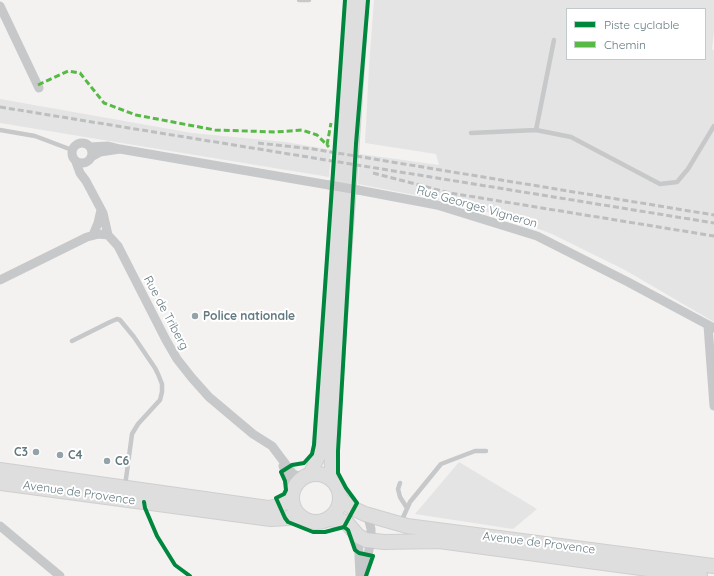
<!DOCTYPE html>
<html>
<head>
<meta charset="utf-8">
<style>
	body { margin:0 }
	#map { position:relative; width:714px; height:576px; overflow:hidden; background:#f3f2f1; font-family:Quicksand,sans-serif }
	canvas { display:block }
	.legend { position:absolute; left:566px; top:8px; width:140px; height:52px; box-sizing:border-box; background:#fff; border:1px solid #c1c9cc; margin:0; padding:5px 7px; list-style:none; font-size:12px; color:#637980 }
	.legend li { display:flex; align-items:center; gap:8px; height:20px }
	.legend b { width:20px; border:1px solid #c1c9cc }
</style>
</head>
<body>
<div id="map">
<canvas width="714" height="576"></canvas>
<ul class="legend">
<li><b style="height:5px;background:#00873e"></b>Piste cyclable</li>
<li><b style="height:5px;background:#58b947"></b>Chemin</li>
</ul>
</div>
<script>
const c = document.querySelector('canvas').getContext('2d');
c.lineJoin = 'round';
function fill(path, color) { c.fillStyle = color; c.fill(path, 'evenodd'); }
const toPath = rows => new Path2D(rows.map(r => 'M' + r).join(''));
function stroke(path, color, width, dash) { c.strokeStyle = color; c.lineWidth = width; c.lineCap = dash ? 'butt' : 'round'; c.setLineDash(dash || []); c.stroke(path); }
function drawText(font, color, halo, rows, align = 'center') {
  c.font = font + ' Quicksand,sans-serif'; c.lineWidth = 4; c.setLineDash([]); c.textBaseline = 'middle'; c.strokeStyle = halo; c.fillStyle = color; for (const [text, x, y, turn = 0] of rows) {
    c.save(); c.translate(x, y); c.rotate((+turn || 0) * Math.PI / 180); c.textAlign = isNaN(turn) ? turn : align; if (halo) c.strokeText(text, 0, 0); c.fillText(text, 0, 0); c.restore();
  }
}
const built = toPath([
	[374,0,714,0,714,31,712,49,714,51,714,322,625,270,552,234,508,217,435,199,358,184,360,154,439,165,436,154,365,143,369,67],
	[567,9,705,9,705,59,567,59],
	[0,99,192,133,286,142,331,150,329,177,0,123],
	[459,462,537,509,513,529,415,514]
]);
const service = toPath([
	[299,0,309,0],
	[0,130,35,136,72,150],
	[536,130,554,40],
	[471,133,536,130,571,137,660,184,677,182,688,169,714,126],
	[72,341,110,322,117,319,120,320,134,337,155,368,158,374,162,384,162,392,160,400,138,424,132,434,125,486],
	[400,483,398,489,400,497,407,508],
	[401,522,410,502,441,464,475,451,486,451]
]);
const minor = toPath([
	[0,6,39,88],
	'72 153a10 10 0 1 1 20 0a10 10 0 1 1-20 0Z',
	[90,147,108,146,120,149,100,152,91,157],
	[120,149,329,185],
	[76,162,80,173,86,181,103,213,108,235,118,246,166,340,177,359,192,378,209,397,253,434,272,446,293,474,302,477],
	[358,190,437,205,537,236,628,282,714,328],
	[93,235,98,223,101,210],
	[0,280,87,237,99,234,108,235],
	[708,326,714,406],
	[283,466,293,489],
	[0,526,60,576],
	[358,536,360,575],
	[360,576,367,559,371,540,371,529,369,521,365,514]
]);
const secondary = toPath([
	[310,474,319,455,351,0],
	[332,479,331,456,362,0]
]);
const primary = toPath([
	[0,470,268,508,279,506,292,497],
	'292 498a24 24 0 1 1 48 0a24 24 0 1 1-48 0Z',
	[0,483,271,519,288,518,300,516],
	[341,500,354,509,365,514,407,526,714,566],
	[329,519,342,521,347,523,358,536,366,540,384,542,439,541,700,576]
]);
const rail = toPath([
	[0,107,714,223],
	[258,143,313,149,714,215],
	[373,173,450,193,714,236]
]);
const minorBridge = toPath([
	[329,185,358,190]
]);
const quiet = toPath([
	[38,85,68,71,80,73,104,103,136,115,215,130,276,132,302,130,317,135,329,147],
	[327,145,331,123]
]);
const cycleway = toPath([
	[345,0,314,445,312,454,304,463,292,465,281,472,285,481,286,490,284,494,276,498,285,518,288,522,313,532,325,532,344,527,357,503,346,488,338,473,338,451,356,144,368,0],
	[144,502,145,508,157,536,175,565,190,576],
	[344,527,348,530,355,550,359,553,373,556,366,576]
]);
const markers = [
	[195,316,4,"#95a3a8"],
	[36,452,4,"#95a3a8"],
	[60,455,4,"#95a3a8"],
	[107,461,4,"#95a3a8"]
];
const streetNames = [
	["Rue Georges Vigneron",477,207,16],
	["Rue de Triberg",166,313,62],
	["Avenue de Provence",79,493,8],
	["Avenue de Provence",539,543,7]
];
const poiNames = [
	["Police nationale",203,316],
	["C3",28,452,"right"],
	["C4",68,455],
	["C6",115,461]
];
fill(built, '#e3e4e3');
stroke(secondary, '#cfd0d1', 15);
stroke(primary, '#cfcfcf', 16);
stroke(service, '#c7c8c9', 4.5);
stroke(minor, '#c7c8c9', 9);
stroke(secondary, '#dddedd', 13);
stroke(primary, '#dddedd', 14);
stroke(rail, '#bdbebf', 3, [6, 3]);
stroke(minorBridge, '#c7c8c9', 9);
stroke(quiet, '#58b947', 3, [6, 3]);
stroke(cycleway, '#00873e', 4);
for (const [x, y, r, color] of markers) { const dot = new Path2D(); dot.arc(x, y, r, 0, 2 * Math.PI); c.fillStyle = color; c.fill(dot); stroke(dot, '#fff', 1.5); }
drawText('12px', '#637980', '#fff', streetNames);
drawText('bold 12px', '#637980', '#fff', poiNames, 'left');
</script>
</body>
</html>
